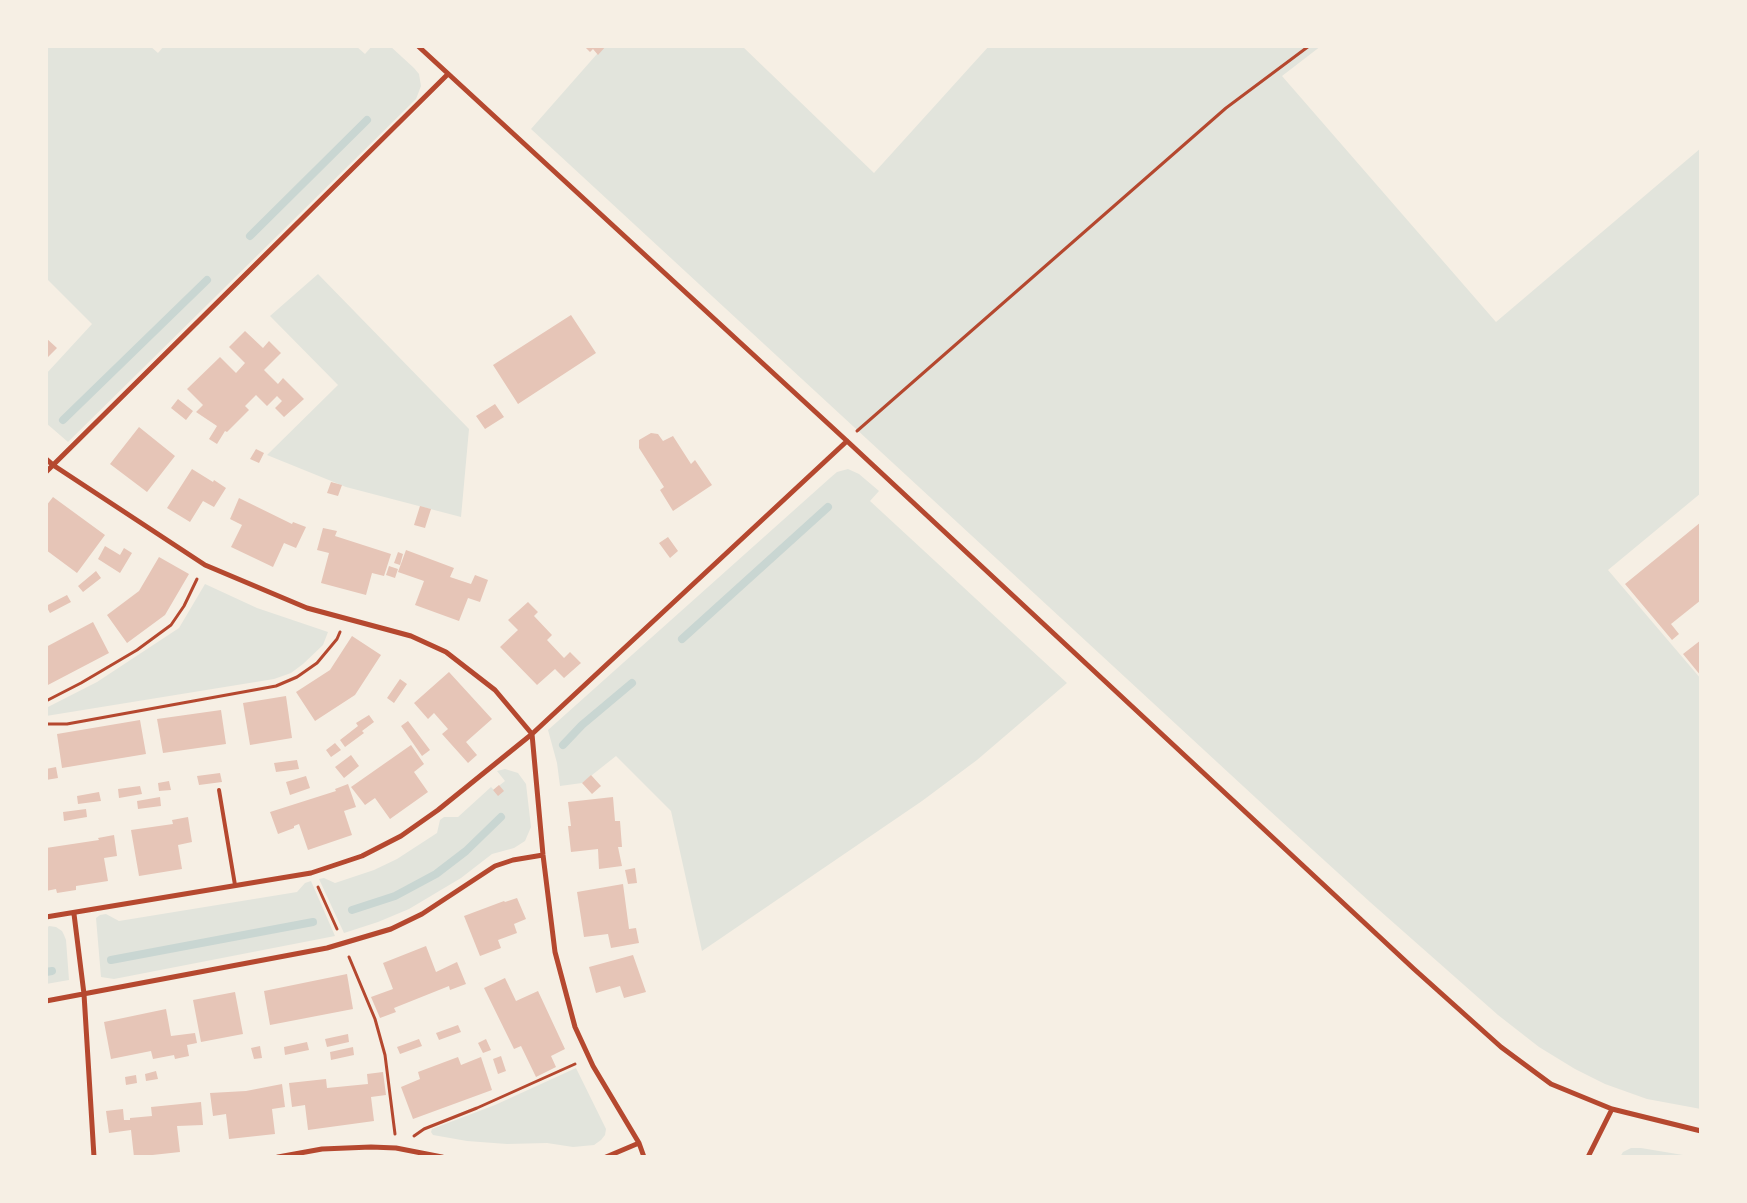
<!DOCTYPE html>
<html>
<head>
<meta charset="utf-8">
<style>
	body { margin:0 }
	#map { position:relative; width:1747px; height:1203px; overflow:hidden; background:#f6efe4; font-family:Signika,sans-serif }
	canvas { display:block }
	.frame { position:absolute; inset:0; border:48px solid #f6efe4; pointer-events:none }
</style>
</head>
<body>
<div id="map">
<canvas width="1747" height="1203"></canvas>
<div class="frame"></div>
</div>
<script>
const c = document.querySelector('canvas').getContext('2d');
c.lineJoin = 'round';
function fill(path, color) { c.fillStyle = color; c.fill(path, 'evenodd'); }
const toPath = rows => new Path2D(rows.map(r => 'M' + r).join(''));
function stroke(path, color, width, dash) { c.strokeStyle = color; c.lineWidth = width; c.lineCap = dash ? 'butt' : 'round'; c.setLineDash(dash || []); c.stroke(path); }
const green = toPath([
	[46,46,150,46,158,53,164,46,356,46,365,54,372,46,390,46,414,68,419,74,421,86,416,99,68,442,46,423,46,374,92,324,46,278],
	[604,46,742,46,874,173,989,46,1321,46,1282,76,1496,322,1701,148,1701,493,1608,570,1701,679,1701,1109,1647,1099,1605,1084,1575,1069,1539,1047,1498,1015,1370,902,1269,810,531,129],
	[318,274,469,429,461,517,346,487,267,455,338,385,270,316],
	[848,469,859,474,879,491,870,501,1067,683,977,760,922,801,702,951,671,811,616,756,582,783,560,786,557,763,548,730,830,478,837,472],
	[205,584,257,608,328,632,323,645,303,664,291,673,274,679,46,716,46,708,97,682,179,628],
	[505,769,518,773,526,784,531,827,525,841,514,848,492,854,461,878,409,909,378,922,344,933,319,879,324,878,335,883,374,870,397,859,437,833,440,820,444,817,458,817,491,787,494,790,500,785,505,781,497,771],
	[311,881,335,936,114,979,101,977,96,918,100,915,106,914,119,921,297,892,305,883],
	[49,926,56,927,62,931,64,935,66,940,69,980,46,984,46,929],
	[576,1068,606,1129,605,1135,601,1140,594,1145,573,1147,547,1143,507,1144,467,1141,433,1135,431,1132,432,1129,495,1105],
	[1631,1148,1641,1148,1695,1157,1620,1157,1623,1152]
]);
const stream = toPath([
	[250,236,367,120],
	[63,420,207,280],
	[682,639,828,507],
	[563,745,582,725,632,683],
	[352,910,395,896,436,874,466,851,501,817],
	[111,960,313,922],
	[46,972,52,971]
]);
const building = toPath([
	[584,46,606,46,598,55,593,49,590,52],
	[571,315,596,353,518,404,493,365],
	[245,331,263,348,269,341,281,353,264,370,278,384,283,378,304,399,284,417,275,408,282,401,277,396,267,406,256,395,245,406,249,410,227,432,225,431,217,444,209,439,217,426,196,412,203,405,187,389,220,357,236,373,245,363,229,347],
	[46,338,57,348,46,359],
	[178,399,193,411,186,420,171,408],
	[495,404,504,417,485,429,476,416],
	[139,427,175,456,147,492,110,464],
	[651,433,658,434,663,441,673,436,691,464,695,460,712,485,673,511,660,490,664,487,639,448,639,440],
	[256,449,264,453,259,463,250,459],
	[192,469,213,482,214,480,226,488,214,507,203,501,190,522,167,508],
	[331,482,342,485,338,496,327,493],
	[53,497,105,535,77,573,46,550,46,506],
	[239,498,292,524,293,522,306,527,296,548,284,543,273,567,231,547,242,525,230,519],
	[420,506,431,509,425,528,414,525],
	[1701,522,1701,600,1671,624,1679,634,1672,640,1625,584],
	[323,528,337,531,335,536,391,554,384,576,372,573,366,595,321,583,329,553,317,550],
	[668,537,678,551,670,558,659,543],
	[105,546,120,555,124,548,132,553,120,573,98,559],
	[406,550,454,568,450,577,471,584,475,575,488,580,480,602,468,598,459,621,415,605,424,581,398,572],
	[398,552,403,554,400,565,394,563],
	[159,557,189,574,165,615,127,643,107,615,139,591],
	[389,566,398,569,395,578,386,575],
	[96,571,101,578,83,592,78,586],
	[67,595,71,602,50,613,46,606],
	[528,602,538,612,534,616,552,635,547,640,564,658,570,652,581,663,564,678,555,669,537,685,500,647,518,630,508,620],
	[93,622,109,653,46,686,46,647],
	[352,636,381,655,355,695,315,721,296,692,330,670],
	[1701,640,1701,676,1683,654],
	[449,672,492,719,466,742,477,755,468,763,442,734,448,729,434,713,428,719,414,703],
	[400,679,407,684,394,703,387,698],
	[286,696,292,738,250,745,243,703],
	[221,710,226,744,163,753,157,719],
	[369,715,374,722,362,731,364,733,345,747,340,740,358,726,356,723],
	[140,720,146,754,62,768,57,734],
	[408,721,430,750,422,756,401,726],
	[335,743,341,750,331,757,326,750],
	[411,745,424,764,414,772,428,792,390,819,375,798,365,805,351,787],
	[351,755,359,766,344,778,335,767],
	[297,760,299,769,276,772,274,763],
	[56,767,58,778,46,780,46,769],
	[220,773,222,782,199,785,197,776],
	[591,775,601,786,592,794,582,783],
	[306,776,310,788,290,795,286,782],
	[169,781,171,790,159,791,158,783],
	[348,784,356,807,344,811,352,835,308,850,299,824,294,826,294,828,278,834,270,812,336,791,335,789],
	[499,785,504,791,498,796,493,790],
	[140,786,142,794,119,798,118,789],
	[99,792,101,801,78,804,77,796],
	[160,797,161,806,138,809,137,801],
	[613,797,615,821,620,821,622,847,618,847,622,866,599,869,598,849,571,852,568,826,571,826,568,802],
	[86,809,87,817,64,821,63,812],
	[188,817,192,842,178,845,182,869,139,876,131,830,173,824,172,820],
	[114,835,117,856,104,858,108,881,76,886,76,890,57,893,56,889,46,891,46,848,99,840,98,838],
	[635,868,637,883,628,884,625,870],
	[623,884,629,929,636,928,639,943,611,948,608,934,584,937,577,892],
	[517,898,526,919,514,924,517,933,498,940,501,948,480,956,464,916,504,901,505,902],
	[426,946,436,972,457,962,466,984,450,990,449,986,394,1008,396,1012,380,1018,371,997,393,989,383,963],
	[633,955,646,992,624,998,620,986,596,993,589,967],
	[347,974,353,1009,270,1025,264,991],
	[505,978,516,1001,538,991,565,1049,551,1056,556,1067,536,1077,521,1046,514,1049,484,988],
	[235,992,243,1034,201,1042,193,1000],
	[166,1009,171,1036,195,1033,197,1043,187,1045,189,1056,175,1059,174,1055,153,1059,151,1051,111,1059,104,1022],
	[458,1025,461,1032,439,1040,436,1033],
	[348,1034,349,1042,327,1047,325,1039],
	[419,1039,422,1046,400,1054,397,1047],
	[486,1039,491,1050,483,1053,478,1043],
	[307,1042,309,1050,285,1055,284,1047],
	[260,1046,262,1058,254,1059,251,1048],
	[353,1047,354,1055,331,1060,330,1052],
	[501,1056,506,1071,498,1074,493,1059],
	[458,1057,461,1065,481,1057,492,1090,413,1119,401,1087,420,1079,418,1072],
	[156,1071,158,1079,146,1081,145,1074],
	[383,1072,386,1095,371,1097,374,1121,308,1130,305,1105,292,1107,289,1083,326,1079,327,1088,368,1084,367,1074],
	[136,1075,137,1083,126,1085,125,1077],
	[282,1084,285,1107,272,1109,275,1134,229,1139,226,1114,213,1116,210,1093,246,1091],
	[201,1102,203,1125,177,1126,180,1152,134,1157,131,1130,109,1133,106,1111,123,1109,124,1120,130,1120,130,1118,152,1116,151,1107]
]);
const path = toPath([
	[857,431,1226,108,1309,46],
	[46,701,81,683,137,650,171,625,184,606,197,579],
	[46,724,67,724,276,686,297,677,317,663,337,639,340,632],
	[318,887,337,929],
	[349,957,375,1019,385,1055,395,1134],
	[414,1136,424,1129,477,1108,575,1064]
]);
const service = toPath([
	[219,790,235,885]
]);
const minor = toPath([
	[418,46,847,441,1414,969,1501,1047,1551,1084,1612,1109,1701,1131],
	[46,459,53,465,205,565,307,608,411,636,446,652,495,690,532,734,543,855,555,952,575,1027,593,1066,639,1143,644,1157],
	[46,472,448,74],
	[74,914,84,994,94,1157],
	[46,917,311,873,362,856,401,836,438,810,532,734,847,441],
	[46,1001,327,948,391,929,422,914,495,866,513,860,543,855],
	[278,1157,322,1149,371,1147,396,1148,442,1157],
	[606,1157,639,1143],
	[1588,1157,1612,1109]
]);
fill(green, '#e2e4dc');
stroke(stream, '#c9d6d2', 8);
fill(building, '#e6c5b7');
stroke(path, '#b5482f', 3);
stroke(service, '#b5482f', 4);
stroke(minor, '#b5482f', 5);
</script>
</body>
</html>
